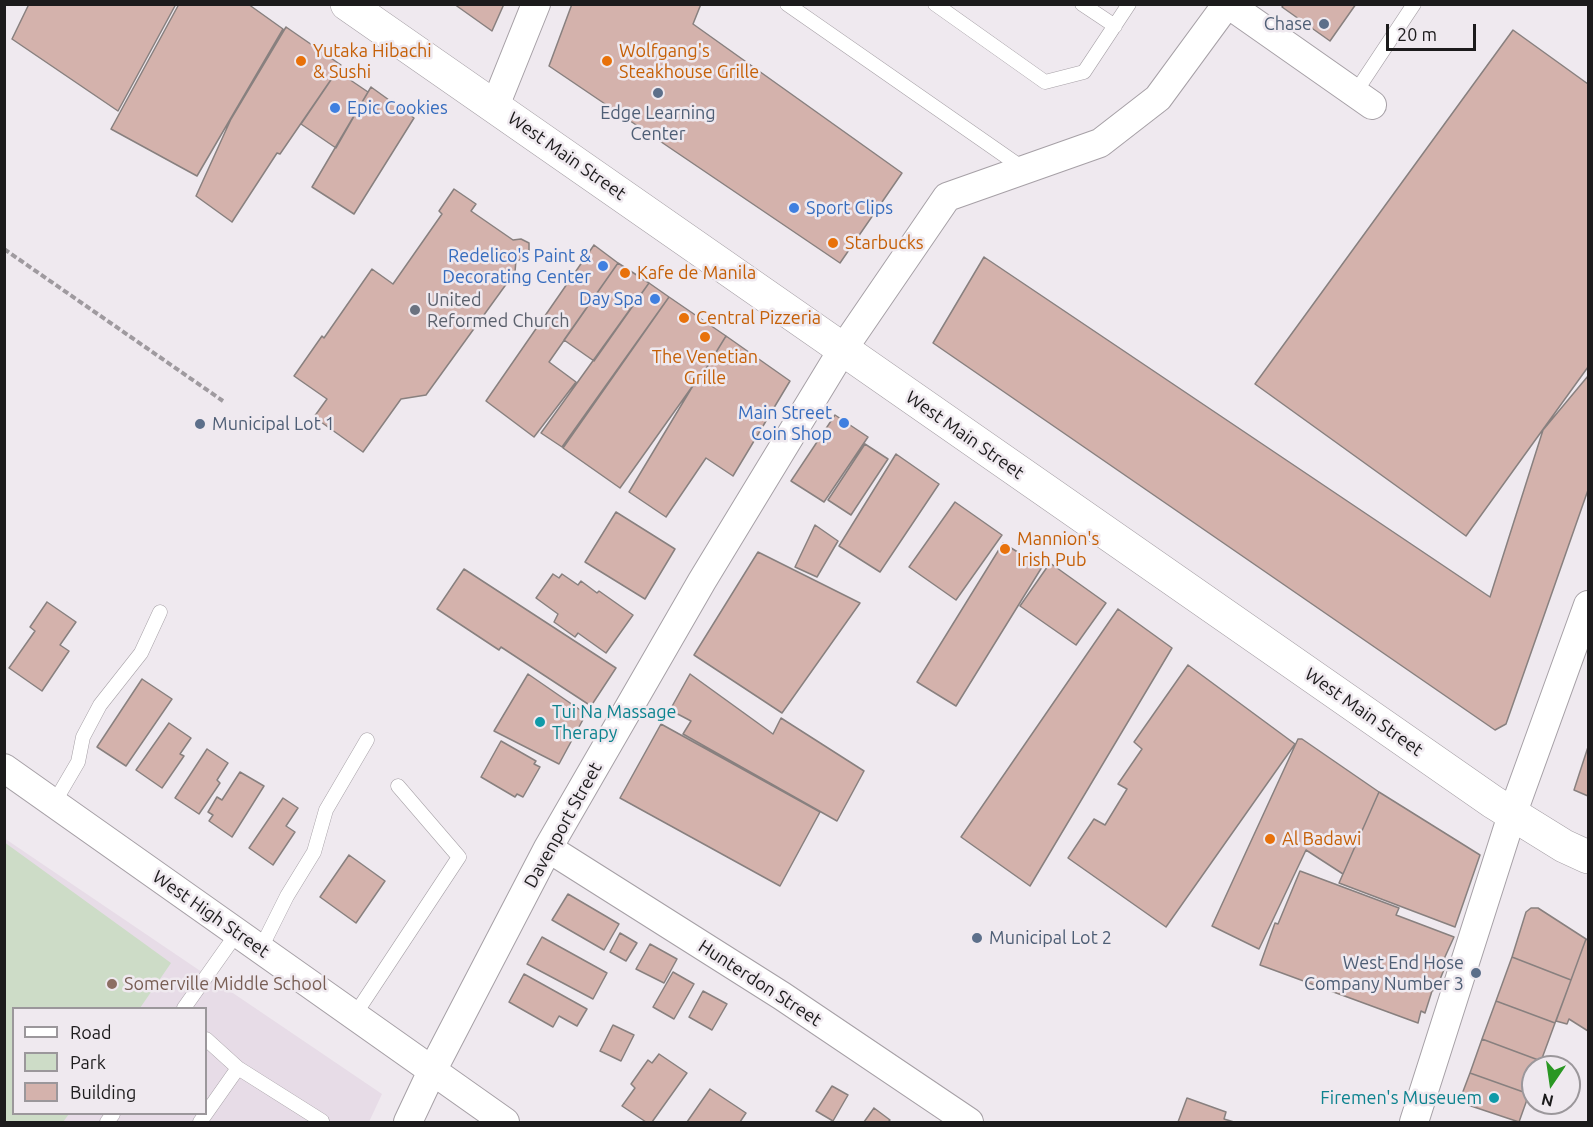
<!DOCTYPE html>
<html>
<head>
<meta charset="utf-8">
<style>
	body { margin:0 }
	#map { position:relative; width:1593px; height:1127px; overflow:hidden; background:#efe9ef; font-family:Ubuntu,sans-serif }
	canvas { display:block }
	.frame { position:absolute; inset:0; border:6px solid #1c1b1c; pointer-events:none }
	.legend { position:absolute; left:12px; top:1007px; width:195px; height:108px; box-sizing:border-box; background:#efe9ef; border:2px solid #9b979b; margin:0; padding:8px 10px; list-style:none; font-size:18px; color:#1c1b1c }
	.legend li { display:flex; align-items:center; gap:12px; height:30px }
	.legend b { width:30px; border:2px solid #9b979b }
	.north { position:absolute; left:1521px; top:1055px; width:60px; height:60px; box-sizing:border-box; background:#efe9ef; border:2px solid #9b979b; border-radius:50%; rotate:193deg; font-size:16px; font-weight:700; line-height:24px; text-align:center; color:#1c1b1c }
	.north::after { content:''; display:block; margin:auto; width:21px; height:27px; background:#2a9723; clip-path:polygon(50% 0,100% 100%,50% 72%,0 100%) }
	.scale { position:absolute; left:1386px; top:24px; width:90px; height:27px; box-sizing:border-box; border:3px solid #1c1b1c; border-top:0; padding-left:8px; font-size:18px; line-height:21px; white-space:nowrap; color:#1c1b1c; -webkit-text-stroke:4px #efe9ef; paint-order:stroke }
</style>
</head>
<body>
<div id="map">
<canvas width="1593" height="1127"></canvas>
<div class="frame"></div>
<ul class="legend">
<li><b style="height:8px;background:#fff"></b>Road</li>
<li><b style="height:16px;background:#cddcc7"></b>Park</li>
<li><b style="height:16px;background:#d4b2ac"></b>Building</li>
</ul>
<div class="north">N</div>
<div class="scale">20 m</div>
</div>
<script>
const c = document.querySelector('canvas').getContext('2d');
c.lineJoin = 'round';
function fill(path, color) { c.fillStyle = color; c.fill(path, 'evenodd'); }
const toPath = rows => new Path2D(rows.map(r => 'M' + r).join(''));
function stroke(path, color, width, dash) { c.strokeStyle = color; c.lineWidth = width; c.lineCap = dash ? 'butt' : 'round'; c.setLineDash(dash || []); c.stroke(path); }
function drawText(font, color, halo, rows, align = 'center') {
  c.font = font + ' Ubuntu,sans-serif'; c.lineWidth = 5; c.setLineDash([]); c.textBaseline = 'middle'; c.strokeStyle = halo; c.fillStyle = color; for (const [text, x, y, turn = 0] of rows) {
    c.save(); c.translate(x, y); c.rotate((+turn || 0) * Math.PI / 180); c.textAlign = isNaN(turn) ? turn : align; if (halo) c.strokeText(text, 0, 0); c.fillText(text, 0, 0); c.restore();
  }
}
const built = toPath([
	[4,838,382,1094,369,1122,5,1122],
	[14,1008,206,1008,206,1114,14,1114]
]);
const green = toPath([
	[4,842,171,963,140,1008,14,1008,14,1114,69,1114,63,1122,5,1122]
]);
const building = toPath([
	[29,4,176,4,118,111,12,39,29,4],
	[179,4,248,4,283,29,197,176,111,129,179,4],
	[454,4,504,4,492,31,454,4],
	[572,4,701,4,693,24,902,173,840,263,549,66,572,4],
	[1284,4,1356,4,1330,41,1282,7,1284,4],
	[286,27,341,65,280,154,277,153,232,222,196,196,231,119,286,27],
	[1513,30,1588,84,1588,367,1466,536,1255,384,1513,30],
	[337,71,368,92,336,148,301,124,337,71],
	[371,87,414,118,354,214,312,187,371,87],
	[454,189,476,204,471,211,513,240,521,239,529,243,529,252,523,260,516,260,515,272,426,395,401,399,363,452,314,417,327,399,294,376,322,336,324,338,372,269,393,284,442,214,439,211,454,189],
	[594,245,618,263,549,362,576,382,534,437,486,401,594,245],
	[984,257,1490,597,1543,430,1588,376,1588,490,1506,724,1495,730,933,343,984,257],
	[618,263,649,283,594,361,564,340,618,263],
	[649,283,669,297,562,447,541,433,649,283],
	[669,297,726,336,696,385,694,384,620,488,563,448,669,297],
	[726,336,790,381,733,476,706,458,666,517,629,492,694,384,696,385,726,336],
	[835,415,868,437,824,502,791,481,835,415],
	[865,444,888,459,851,515,828,500,865,444],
	[896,454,939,484,880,572,839,546,896,454],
	[955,502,1002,535,956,600,909,567,955,502],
	[616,512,675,549,645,599,585,562,616,512],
	[815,525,838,541,817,577,795,567,815,525],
	[1003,543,1042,567,956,706,917,682,1003,543],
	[758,552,860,603,782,713,694,655,758,552],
	[1050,563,1106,603,1076,645,1020,606,1050,563],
	[464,569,616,668,591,706,501,647,499,650,437,609,464,569],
	[553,574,559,578,562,574,578,585,581,581,597,593,599,591,633,615,606,653,578,633,575,637,554,622,558,614,536,598,553,574],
	[47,602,76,622,60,645,69,651,42,691,9,668,35,631,30,627,47,602],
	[1118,609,1172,648,1030,886,961,837,1118,609],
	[1188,665,1295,744,1166,927,1068,858,1094,819,1105,825,1127,789,1118,784,1142,749,1134,742,1188,665],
	[528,674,586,714,559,764,494,731,528,674],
	[690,674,773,734,781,718,864,771,837,821,683,734,691,721,670,710,690,674],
	[142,679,172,699,126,766,97,747,142,679],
	[169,723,191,738,180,754,184,756,162,788,136,770,169,723],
	[661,724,820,812,780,886,620,798,661,724],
	[1298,739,1302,739,1379,792,1343,874,1306,850,1259,949,1212,926,1298,739],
	[501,741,536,761,534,764,540,767,523,797,517,794,515,797,481,777,501,741],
	[1588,747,1588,796,1574,790,1588,747],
	[207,749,228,763,217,780,220,783,199,814,175,798,207,749],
	[240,772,264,786,232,837,209,821,213,815,208,812,217,797,222,800,240,772],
	[1379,792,1480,855,1455,927,1339,883,1379,792],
	[283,798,298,808,286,826,295,832,273,865,249,848,283,798],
	[349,855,385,881,356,923,320,897,349,855],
	[1300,871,1399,908,1396,915,1454,937,1444,959,1448,960,1436,989,1432,991,1425,1013,1421,1011,1418,1023,1260,965,1275,923,1278,924,1300,871],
	[568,894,619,924,604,950,552,920,568,894],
	[1531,908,1538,908,1586,939,1571,980,1512,957,1526,912,1531,908],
	[620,933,637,943,626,961,610,952,620,933],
	[542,937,607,973,593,999,527,964,542,937],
	[1586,939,1588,940,1588,1031,1569,1019,1567,1024,1556,1021,1586,939],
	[650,944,677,959,664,983,636,969,650,944],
	[1512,957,1571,980,1555,1023,1496,1001,1512,957],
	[673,972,694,984,674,1019,653,1007,673,972],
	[524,974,587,1009,577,1026,559,1016,553,1027,509,1002,524,974],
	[703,991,727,1004,712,1030,689,1017,703,991],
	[1496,1001,1555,1023,1541,1061,1482,1039,1496,1001],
	[613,1025,634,1035,621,1061,600,1051,613,1025],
	[1482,1039,1541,1061,1539,1067,1533,1067,1533,1082,1529,1094,1470,1073,1482,1039],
	[659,1054,687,1073,652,1122,646,1122,622,1106,635,1088,631,1084,648,1060,652,1063,659,1054],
	[1470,1073,1529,1094,1519,1122,1459,1102,1470,1073],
	[832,1086,848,1095,833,1121,816,1111,832,1086],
	[710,1089,746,1113,740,1122,687,1122,710,1089],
	[1187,1098,1226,1112,1224,1119,1234,1122,1178,1122,1187,1098],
	[874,1108,890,1120,888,1122,864,1122,874,1108]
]);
const path = toPath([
	[4,249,223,401]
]);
const lane = toPath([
	[787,4,1024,169],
	[935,4,1045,82,1084,72,1129,4],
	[1082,4,1115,26],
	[1355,93,1414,4],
	[54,803,78,762,83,737,100,705,141,653,160,612],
	[260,950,287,896,314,852,326,810,367,740],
	[184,1008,237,933],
	[354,1016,459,857,398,786],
	[206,1039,238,1068],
	[107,1122,113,1114],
	[200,1122,238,1068,322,1121,321,1122]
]);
const street = toPath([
	[1228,4,1372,105],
	[495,106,536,4],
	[4,768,505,1122],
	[548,848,782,996,969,1122],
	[408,1122,432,1071,548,848,702,581,843,349,947,197,1100,143,1158,98,1227,4],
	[1414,1122,1512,815,1588,605]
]);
const secondary = toPath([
	[347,4,1493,802,1564,846,1588,857]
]);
const markers = [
	[1324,24,6,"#5c6f8a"],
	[301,61,6,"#e8710a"],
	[607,61,6,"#e8710a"],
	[658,93,6,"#5c6f8a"],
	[335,108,6,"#3f7fe0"],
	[794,208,6,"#3f7fe0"],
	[833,243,6,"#e8710a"],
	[603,266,6,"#3f7fe0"],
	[625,273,6,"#e8710a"],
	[655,299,6,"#3f7fe0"],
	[415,310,6,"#6b7280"],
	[684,318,6,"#e8710a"],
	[705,337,6,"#e8710a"],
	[844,423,6,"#3f7fe0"],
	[200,424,6,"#5c6f8a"],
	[1005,549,6,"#e8710a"],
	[540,722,6,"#0f9aa8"],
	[1270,839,6,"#e8710a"],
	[977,938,6,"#5c6f8a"],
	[1476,973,6,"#5c6f8a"],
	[112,984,6,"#8d6e63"],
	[1494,1098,6,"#0f9aa8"]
];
const serviceNames = [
	["Chase",1312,24],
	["Edge Learning",658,113,"center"],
	["Center",658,134,"center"],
	["Municipal Lot 1",212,424,"left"],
	["Municipal Lot 2",989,938,"left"],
	["West End Hose",1464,963],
	["Company Number 3",1464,984]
];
const foodNames = [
	["Yutaka Hibachi",313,51],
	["& Sushi",313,72],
	["Wolfgang's",619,51],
	["Steakhouse Grille",619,72],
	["Starbucks",845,243],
	["Kafe de Manila",637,273],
	["Central Pizzeria",696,318],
	["The Venetian",705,357,"center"],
	["Grille",705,378,"center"],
	["Mannion's",1017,539],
	["Irish Pub",1017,560],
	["Al Badawi",1282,839]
];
const shopNames = [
	["Epic Cookies",347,108,"left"],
	["Sport Clips",806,208,"left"],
	["Redelico's Paint &",591,256],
	["Decorating Center",591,277],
	["Day Spa",643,299],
	["Main Street",832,413],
	["Coin Shop",832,434]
];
const streetNames = [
	["West Main Street",567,156,35],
	["West Main Street",965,435,35],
	["West Main Street",1364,712,35],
	["Davenport Street",563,825,-61],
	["West High Street",211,914,35],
	["Hunterdon Street",760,983,33]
];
const worshipNames = [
	["United",427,300],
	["Reformed Church",427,321]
];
const cultureNames = [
	["Tui Na Massage",552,712],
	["Therapy",552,733],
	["Firemen's Museuem",1482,1098,"right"]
];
const educationNames = [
	["Somerville Middle School",124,984]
];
fill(built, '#e7dce7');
fill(green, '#cddcc7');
fill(building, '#d4b2ac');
stroke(building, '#88807f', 1.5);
stroke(lane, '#a6a0a6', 15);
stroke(street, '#a6a0a6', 30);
stroke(secondary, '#a6a0a6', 34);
stroke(path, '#9f9a9f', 4, [6, 3]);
stroke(lane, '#fff', 14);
stroke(street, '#fff', 28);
stroke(secondary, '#fff', 33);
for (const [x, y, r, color] of markers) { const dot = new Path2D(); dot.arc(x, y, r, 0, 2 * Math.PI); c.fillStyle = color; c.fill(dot); stroke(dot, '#efe9ef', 2); }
drawText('18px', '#4e5e75', '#efe9ef', serviceNames, 'right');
drawText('18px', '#c56008', '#efe9ef', foodNames, 'left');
drawText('18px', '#366cbe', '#efe9ef', shopNames, 'right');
drawText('18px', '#1c1b1c', '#efe9ef', streetNames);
drawText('18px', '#5b616d', '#efe9ef', worshipNames, 'left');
drawText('18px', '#0d838f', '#efe9ef', cultureNames, 'left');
drawText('18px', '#785e54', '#efe9ef', educationNames, 'left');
</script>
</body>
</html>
